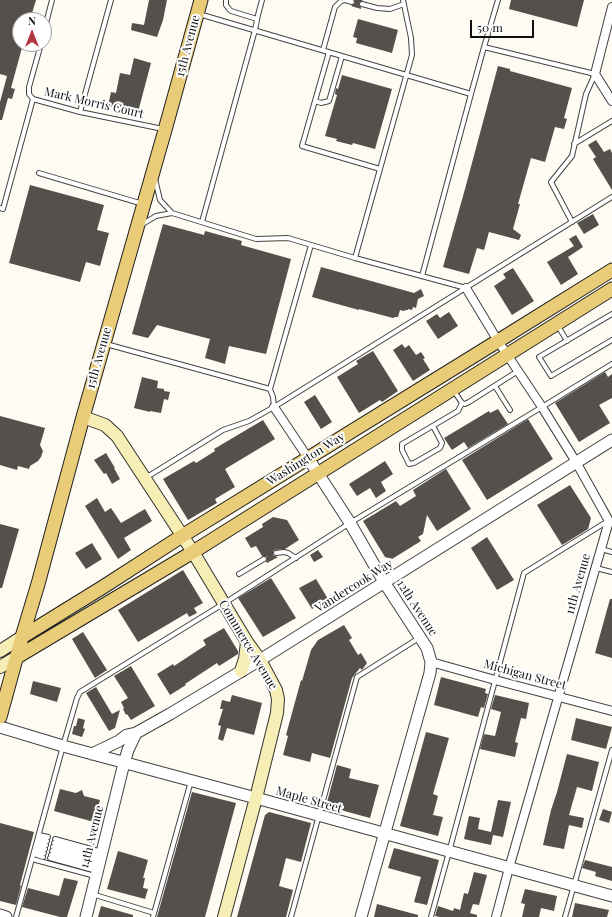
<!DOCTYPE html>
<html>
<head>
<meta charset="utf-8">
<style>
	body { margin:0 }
	#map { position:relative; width:612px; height:917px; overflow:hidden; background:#fdfbf2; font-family:"Playfair Display",serif }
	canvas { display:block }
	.north { position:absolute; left:12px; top:12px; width:40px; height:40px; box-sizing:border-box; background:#fff; border:1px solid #9f9f9f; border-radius:50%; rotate:0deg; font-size:11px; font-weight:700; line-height:16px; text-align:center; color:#0f0f0f }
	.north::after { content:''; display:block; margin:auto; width:14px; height:18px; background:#af373d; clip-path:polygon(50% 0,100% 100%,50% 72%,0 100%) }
	.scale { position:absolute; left:470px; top:20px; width:64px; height:18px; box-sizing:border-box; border:2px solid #0f0f0f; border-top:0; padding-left:5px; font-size:12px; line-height:14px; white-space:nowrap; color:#0f0f0f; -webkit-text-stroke:3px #fff; paint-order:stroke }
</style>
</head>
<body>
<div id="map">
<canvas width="612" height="917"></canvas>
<div class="north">N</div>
<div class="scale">50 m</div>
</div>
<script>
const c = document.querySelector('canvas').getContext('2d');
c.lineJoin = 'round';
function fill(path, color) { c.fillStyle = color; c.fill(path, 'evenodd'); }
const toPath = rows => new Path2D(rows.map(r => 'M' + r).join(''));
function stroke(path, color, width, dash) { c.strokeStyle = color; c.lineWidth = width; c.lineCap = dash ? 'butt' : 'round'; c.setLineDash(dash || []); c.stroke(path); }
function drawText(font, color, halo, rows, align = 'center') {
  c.font = font + ' "Playfair Display",serif'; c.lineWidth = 4; c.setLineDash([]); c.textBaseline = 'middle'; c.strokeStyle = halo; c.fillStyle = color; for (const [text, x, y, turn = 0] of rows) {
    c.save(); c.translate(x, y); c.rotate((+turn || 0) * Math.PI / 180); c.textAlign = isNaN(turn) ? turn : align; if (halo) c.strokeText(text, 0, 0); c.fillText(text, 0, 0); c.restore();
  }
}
const building = toPath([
	[0,0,36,0,30,20,20,20,20,44,23,44,11,88,15,89,12,99,8,98,2,120,0,120,0,102,7,76,0,74],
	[149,0,167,0,163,20,157,37,131,30,132,23,144,25],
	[355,0,363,0,359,3,359,5,361,7,361,9,351,6,355,3],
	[511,0,584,0,577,27,509,9],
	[358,19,398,30,392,53,356,43,357,38,353,37],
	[134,58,151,63,138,112,108,106,111,92,116,93,120,73,130,75],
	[498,66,510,69,510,71,572,88,564,118,567,119,564,129,555,127,545,162,531,158,518,204,520,204,513,229,521,235,519,240,489,232,484,250,477,248,469,274,443,267,465,189],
	[342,75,392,89,375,149,353,143,352,145,336,141,337,139,325,136,337,95,335,94,336,88,338,89],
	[596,140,604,152,610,149,612,153,612,190,593,159,596,157,588,145],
	[30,185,104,205,97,230,109,233,100,266,86,262,80,282,9,263],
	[593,214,599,225,584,234,577,223],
	[163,224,204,235,205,231,242,241,241,245,291,259,266,354,229,346,225,364,205,358,210,339,157,325,148,338,132,334],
	[576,235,583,247,568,257,578,274,561,285,547,262,574,246,569,239],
	[321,267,414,293,421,289,424,296,418,299,416,308,413,307,412,310,408,309,408,310,406,310,404,311,400,310,398,317,395,317,393,318,359,309,359,310,312,297],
	[513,268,534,301,512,315,494,286,506,278,503,274],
	[449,312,458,326,438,339,426,321,437,314,440,318],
	[402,344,405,348,409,345,416,355,421,352,425,358,423,359,430,370,413,381,393,350],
	[373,351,398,391,382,402,380,400,359,413,337,377,358,364,356,361],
	[605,372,608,377,612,374,612,398,599,405,610,423,579,442,555,403],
	[142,377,158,381,157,388,164,389,164,391,170,392,168,400,164,399,161,413,150,411,150,412,134,408],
	[315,395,332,422,321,429,304,402],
	[498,409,508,424,468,448,464,442,452,450,444,438,489,411,490,413],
	[0,416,45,428,40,445,43,451,41,457,38,461,30,466,29,469,18,466,17,470,0,465],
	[528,419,553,459,487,500,462,460],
	[263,420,275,439,225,469,235,487,215,499,217,503,188,520,163,479,194,461,196,463,215,451,214,449],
	[106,453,115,468,114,468,120,479,112,484,106,473,104,474,94,460],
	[385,461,393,474,381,482,386,491,376,498,370,488,357,496,349,484],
	[446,469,471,509,437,531,427,515,423,534,418,537,421,541,392,559,385,557,363,521,396,501,400,506,416,496,413,490],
	[570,485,591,518,588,529,562,545,537,505],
	[97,498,105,512,111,508,121,523,145,509,152,521,124,538,131,550,118,559,85,506],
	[273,517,287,520,299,540,285,549,274,550,273,552,273,555,275,556,278,557,267,563,266,562,267,559,267,557,264,556,262,556,256,546,251,548,245,538,263,527,262,524],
	[0,524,19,529,2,588,0,588],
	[487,537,514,580,497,590,471,548],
	[92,543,102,559,86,569,75,553],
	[318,550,323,557,314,562,310,555],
	[183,570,203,603,194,608,197,613,189,617,187,613,138,642,118,610],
	[271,578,296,618,263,637,238,598],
	[316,579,328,599,312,609,299,588],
	[610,599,612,599,612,658,595,653],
	[344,625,352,638,349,640,358,655,361,653,367,663,362,670,360,668,352,678,330,758,312,753,310,762,283,755,288,736,286,735,301,680,302,681,311,650,318,640],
	[224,628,238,651,238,654,219,666,217,663,185,684,186,685,170,695,157,674,173,664,174,666,206,645,203,640],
	[83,632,107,670,95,678,72,639],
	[131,666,155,706,131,720,127,714,126,715,123,709,124,708,121,702,128,698,114,676],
	[441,677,486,689,485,693,488,694,484,708,481,707,478,717,434,705],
	[33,681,61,688,57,702,30,694],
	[96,687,112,714,120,710,115,728,109,731,86,693],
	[232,695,262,703,254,735,227,728,223,741,218,739,221,726,218,725,223,709,220,709,222,700,230,702],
	[495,695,529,703,526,719,521,718,515,742,518,743,515,757,480,749,484,734,495,736,501,712,491,709],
	[78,718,85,720,83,728,85,729,82,737,72,734,74,726,76,726],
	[576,718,612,727,606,749,571,740],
	[426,732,449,738,433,794,438,796,433,815,443,817,438,836,400,826],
	[567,754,599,762,592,791,577,787,569,815,584,818,582,828,569,825,564,849,543,845,551,810,557,792],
	[337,765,351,769,349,778,379,785,370,818,326,806],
	[60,789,76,793,82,790,84,796,100,800,94,822,54,811],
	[192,792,236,803,205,917,157,917],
	[498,800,511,802,503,837,493,835,491,845,464,839,469,816,480,818,478,829,491,832],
	[603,809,612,812,609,823,599,820],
	[269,812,311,823,301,862,286,858,279,886,293,890,286,917,237,917,265,815],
	[0,823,34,832,20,885,21,886,16,905,0,901],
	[394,848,439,860,427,905,414,902,421,877,388,868],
	[118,851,148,860,143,878,145,878,143,888,148,889,145,899,107,889],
	[585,860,612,867,612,881,595,876,596,872,582,868],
	[474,872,487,875,479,905,473,904,470,913,477,915,477,917,440,917,435,916,438,906,453,911,454,908,460,910,464,893,468,894],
	[64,878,78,881,67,917,60,917,22,907,28,888,59,896],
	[525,889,557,896,554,911,541,908,539,917,522,917,525,904,521,903],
	[575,903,609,910,607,917,572,917],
	[377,904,418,915,418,917,374,917],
	[101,906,133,915,133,917,98,917]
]);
const service = toPath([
	[226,0,226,5,229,9,231,11,257,19],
	[403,0,411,38,412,55,355,258,466,288],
	[362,4,377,8,390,9,404,4],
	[199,14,471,94,484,47,595,74,586,94,572,156,551,182,572,222],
	[44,31,52,0],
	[41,44,29,87,29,94,33,99,80,112,163,129],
	[484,47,498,0],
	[323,50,335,7,341,1,345,0,352,2],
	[329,52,302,146,380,169],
	[315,101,321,103,329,101,342,56],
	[80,112,111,0],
	[574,144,612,121],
	[39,173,143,204],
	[155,179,160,200,172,213],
	[0,208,3,209,33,99],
	[202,222,255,30,258,15,262,0],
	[141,225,156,216,172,213,256,239,288,238,355,258],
	[422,276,471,94],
	[612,314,539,357,551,376,612,340],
	[558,326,567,341],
	[106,344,270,389,273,397,274,407],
	[495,386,510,410],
	[270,389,311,245],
	[454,391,462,403,465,404,469,402,518,371],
	[433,426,442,443,440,448,414,463,409,464,402,450,402,444,458,411,462,403],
	[147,477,223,430,249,421,274,407,612,197],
	[601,549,612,552],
	[276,553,284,552,288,553,296,558],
	[596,568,612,572],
	[239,574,264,559],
	[39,835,48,837],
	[38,838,47,841],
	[55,839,102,852],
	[37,842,46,845],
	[54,843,101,855],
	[36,846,45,849],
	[53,847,100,859],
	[35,850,44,853],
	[52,851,99,863],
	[34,854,43,857],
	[51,855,98,867],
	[50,858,97,871],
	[32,859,95,876],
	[92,894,154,913],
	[16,917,63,746,77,698,80,692,223,604,350,523,542,407,612,364],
	[153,917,191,781],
	[291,917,357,677,419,638],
	[431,917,449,852,524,573,608,521],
	[565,917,612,750]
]);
const minor = toPath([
	[612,7,595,74,612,101],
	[466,288,498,341,542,407,576,462,609,521,509,868,496,917],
	[274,407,308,458],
	[431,662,495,680,612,711]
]);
const tertiary = toPath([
	[308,458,350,523,384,582,427,648,431,662,430,673,361,917],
	[0,727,63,746,267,801,612,896],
	[92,754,119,741,127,735,136,733,170,714,260,660,612,440],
	[0,915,6,917],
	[86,917,124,763,128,750,136,733]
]);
const secondary = toPath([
	[83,417,105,425,117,436,193,552,247,642,260,660,276,690,278,699,277,713,256,798,224,917],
	[0,651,22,637],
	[0,667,17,657],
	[241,671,245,659,247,642]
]);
const primary = toPath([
	[22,637,103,587,182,536,498,341,612,270],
	[17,657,193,552,612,289],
	[0,717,22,637,38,584,83,417,165,130,201,0]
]);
const streetNames = [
	["15th Avenue",188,46,-75],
	["Mark Morris Court",94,103,13],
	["15th Avenue",99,358,-74],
	["Washington Way",306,459,-32],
	["11th Avenue",578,584,-74],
	["Vandercook Way",354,586,-32],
	["12th Avenue",417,608,57],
	["Commerce Avenue",248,645,59],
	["Michigan Street",525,675,15],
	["Maple Street",309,800,16],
	["14th Avenue",92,837,-76]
];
fill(building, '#56504c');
stroke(service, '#424242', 6);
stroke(minor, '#424242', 10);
stroke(tertiary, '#424242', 13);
stroke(secondary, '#313131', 14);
stroke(primary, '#202020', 15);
stroke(service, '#fff', 4);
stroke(minor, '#fff', 8);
stroke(tertiary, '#fff', 11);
stroke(secondary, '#f6eeb5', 12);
stroke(primary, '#e8cc77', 13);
drawText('12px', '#0f0f0f', '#fff', streetNames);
</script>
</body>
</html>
